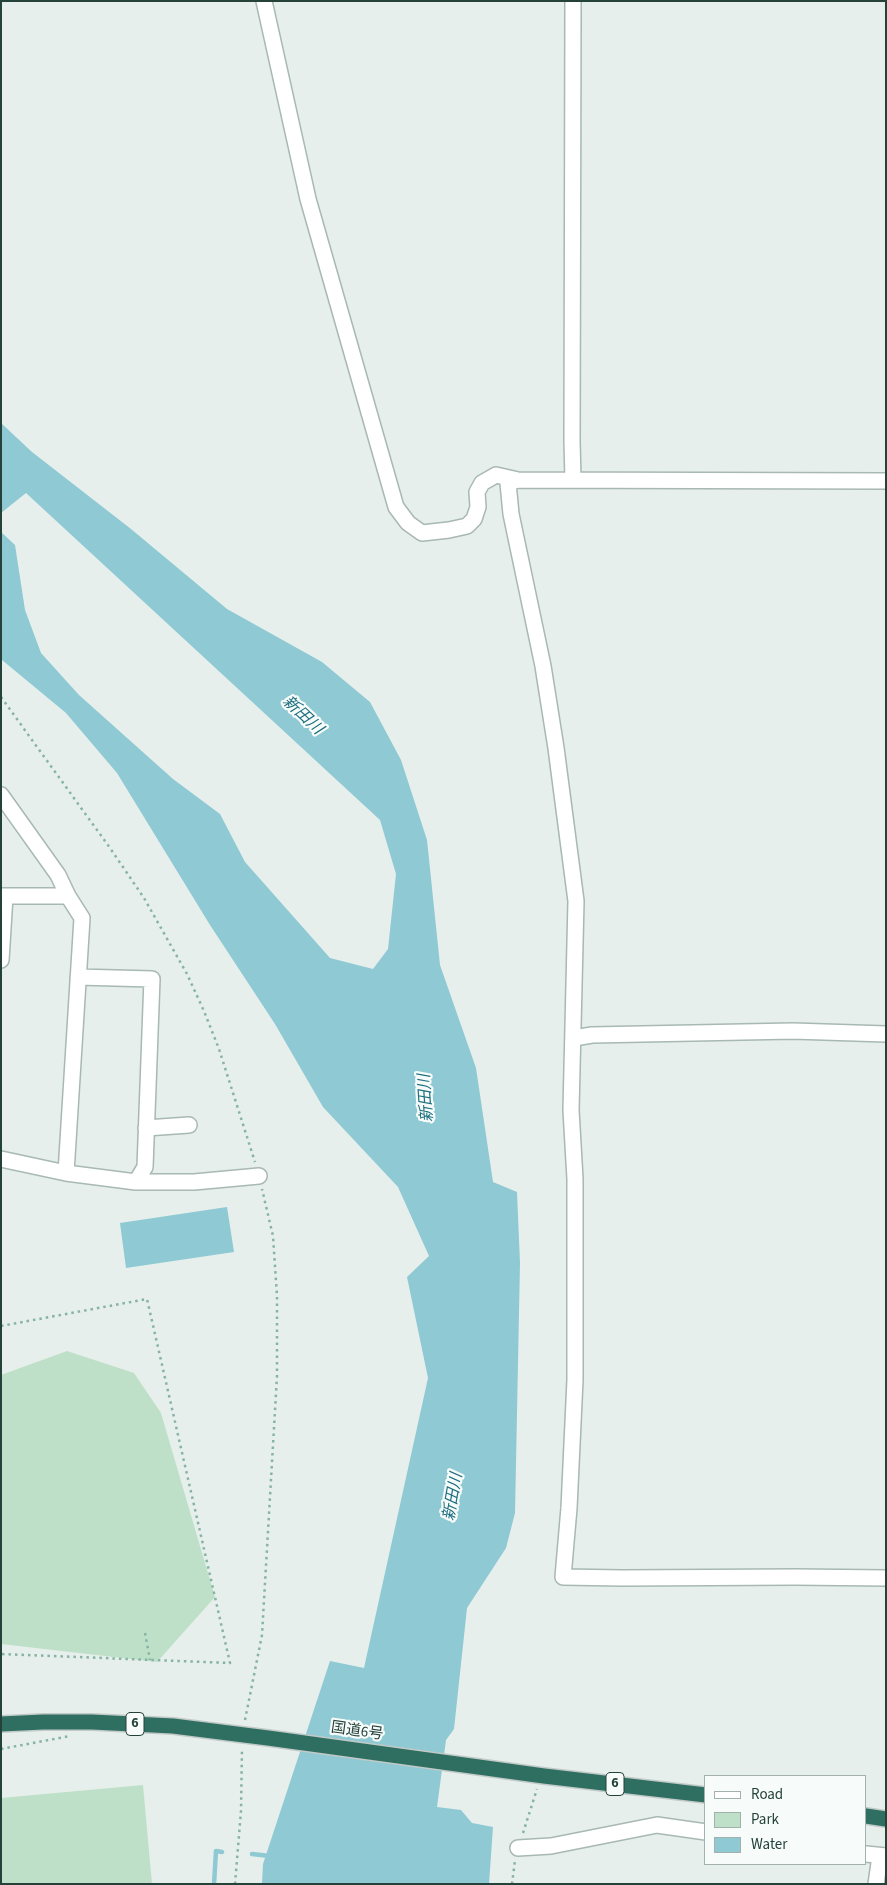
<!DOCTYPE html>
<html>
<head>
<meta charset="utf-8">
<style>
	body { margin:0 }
	#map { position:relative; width:887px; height:1885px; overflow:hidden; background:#e6efeb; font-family:"Source Sans 3",sans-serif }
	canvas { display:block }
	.frame { position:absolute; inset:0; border:2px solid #24423a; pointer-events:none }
	.legend { position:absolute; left:704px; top:1775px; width:162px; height:90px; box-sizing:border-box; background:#f7fbf9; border:1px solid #a3b1ad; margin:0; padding:6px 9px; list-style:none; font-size:15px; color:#24423a }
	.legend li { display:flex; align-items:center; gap:10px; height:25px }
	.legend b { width:25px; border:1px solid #a3b1ad }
</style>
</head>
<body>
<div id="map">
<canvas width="887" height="1885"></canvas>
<div class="frame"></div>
<ul class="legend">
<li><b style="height:6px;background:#fff"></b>Road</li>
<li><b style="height:14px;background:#bfe0c8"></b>Park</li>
<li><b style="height:14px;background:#8ec9d4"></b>Water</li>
</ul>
</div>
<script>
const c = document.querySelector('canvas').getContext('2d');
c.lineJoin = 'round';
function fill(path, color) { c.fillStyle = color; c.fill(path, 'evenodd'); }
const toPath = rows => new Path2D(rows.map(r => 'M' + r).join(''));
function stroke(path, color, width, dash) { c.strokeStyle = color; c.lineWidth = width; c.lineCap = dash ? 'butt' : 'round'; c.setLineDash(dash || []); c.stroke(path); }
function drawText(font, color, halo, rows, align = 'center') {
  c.font = font + ' "Source Sans 3","Noto Sans JP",sans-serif'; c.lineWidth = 4.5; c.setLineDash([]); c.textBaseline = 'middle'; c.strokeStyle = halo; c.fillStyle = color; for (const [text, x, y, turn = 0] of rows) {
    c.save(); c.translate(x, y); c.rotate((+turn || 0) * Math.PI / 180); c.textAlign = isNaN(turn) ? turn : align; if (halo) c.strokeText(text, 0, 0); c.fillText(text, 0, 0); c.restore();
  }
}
const green = toPath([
	[67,1351,134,1373,161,1413,215,1597,157,1662,1,1644,1,1375],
	[143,1785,152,1884,1,1884,1,1798]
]);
const water = toPath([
	[1,423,32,452,131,529,227,609,322,662,370,702,401,760,427,840,440,965,476,1068,493,1182,517,1192,520,1263,515,1513,506,1548,467,1608,454,1729,446,1740,437,1807,461,1810,472,1823,493,1827,489,1884,262,1884,263,1864,330,1661,364,1668,428,1378,407,1277,429,1256,398,1187,323,1107,275,1024,210,925,117,773,66,713,2,660,1,532,15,545,25,610,41,653,79,695,173,779,220,814,245,862,330,958,373,969,388,949,396,874,380,820,26,493,1,513],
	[227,1207,234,1252,126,1268,120,1223]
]);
const stream = toPath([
	[252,1854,270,1856],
	[214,1884,216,1851,222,1852]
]);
const path = toPath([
	[1,697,110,848,144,898,187,974,204,1011,219,1049,255,1162],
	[1,1326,147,1299,230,1663,1,1654],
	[145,1633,150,1660],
	[245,1720,262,1635,277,1376,277,1296,273,1236,262,1189],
	[1,1749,70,1736],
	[523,1833,537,1789],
	[235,1884,241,1811,242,1748],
	[512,1884,515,1860]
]);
const street = toPath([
	[264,1,308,199,396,507,408,523,422,533,449,530,467,526,474,519,478,507,477,492,482,483,496,475,518,480],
	[573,1,572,441,573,480],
	[886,481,518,480,508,483,511,514,543,666,556,748,576,901,571,1110,575,1179,575,1380,569,1508,563,1577,622,1578,795,1577,886,1578],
	[1,795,58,875,68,896,82,918,66,1173],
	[1,896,68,896],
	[1,960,5,896],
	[78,977,152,979,145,1167,136,1182],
	[574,1038,592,1035,793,1031,886,1034],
	[146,1128,189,1125],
	[1,1159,66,1173,136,1182,194,1182,259,1176],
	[518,1848,551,1846,657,1825,706,1832],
	[866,1854,886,1856],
	[876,1884,880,1856]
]);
const highway = toPath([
	[1,1724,43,1722,92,1722,173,1726,268,1738,544,1776,706,1795],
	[866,1816,886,1819]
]);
const shields = [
	[135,1724,18],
	[615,1784,18]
];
const shieldNames = [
	["6",135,1724],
	["6",615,1784]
];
const streetNames = [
	["国道6号",357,1732,8]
];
const waterNames = [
	["新田川",302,716,43],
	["新田川",427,1098,-94],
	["新田川",454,1497,-80]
];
fill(green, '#bfe0c8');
fill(water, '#8ec9d4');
stroke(stream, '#8ec9d4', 4.5);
stroke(street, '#a8b8b2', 18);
stroke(highway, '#c2cac8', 18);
stroke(path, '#86b3a5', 2.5, [2.5, 4]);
stroke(street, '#fff', 15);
stroke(highway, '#2f6f62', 15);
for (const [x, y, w] of shields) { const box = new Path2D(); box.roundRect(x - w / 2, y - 11.5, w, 23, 4); c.fillStyle = '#f7fbf9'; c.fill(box); stroke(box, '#24423a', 1); }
drawText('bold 14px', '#24423a', null, shieldNames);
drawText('15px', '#24423a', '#f7fbf9', streetNames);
drawText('italic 16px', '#1c6f80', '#f7fbf9', waterNames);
</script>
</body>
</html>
